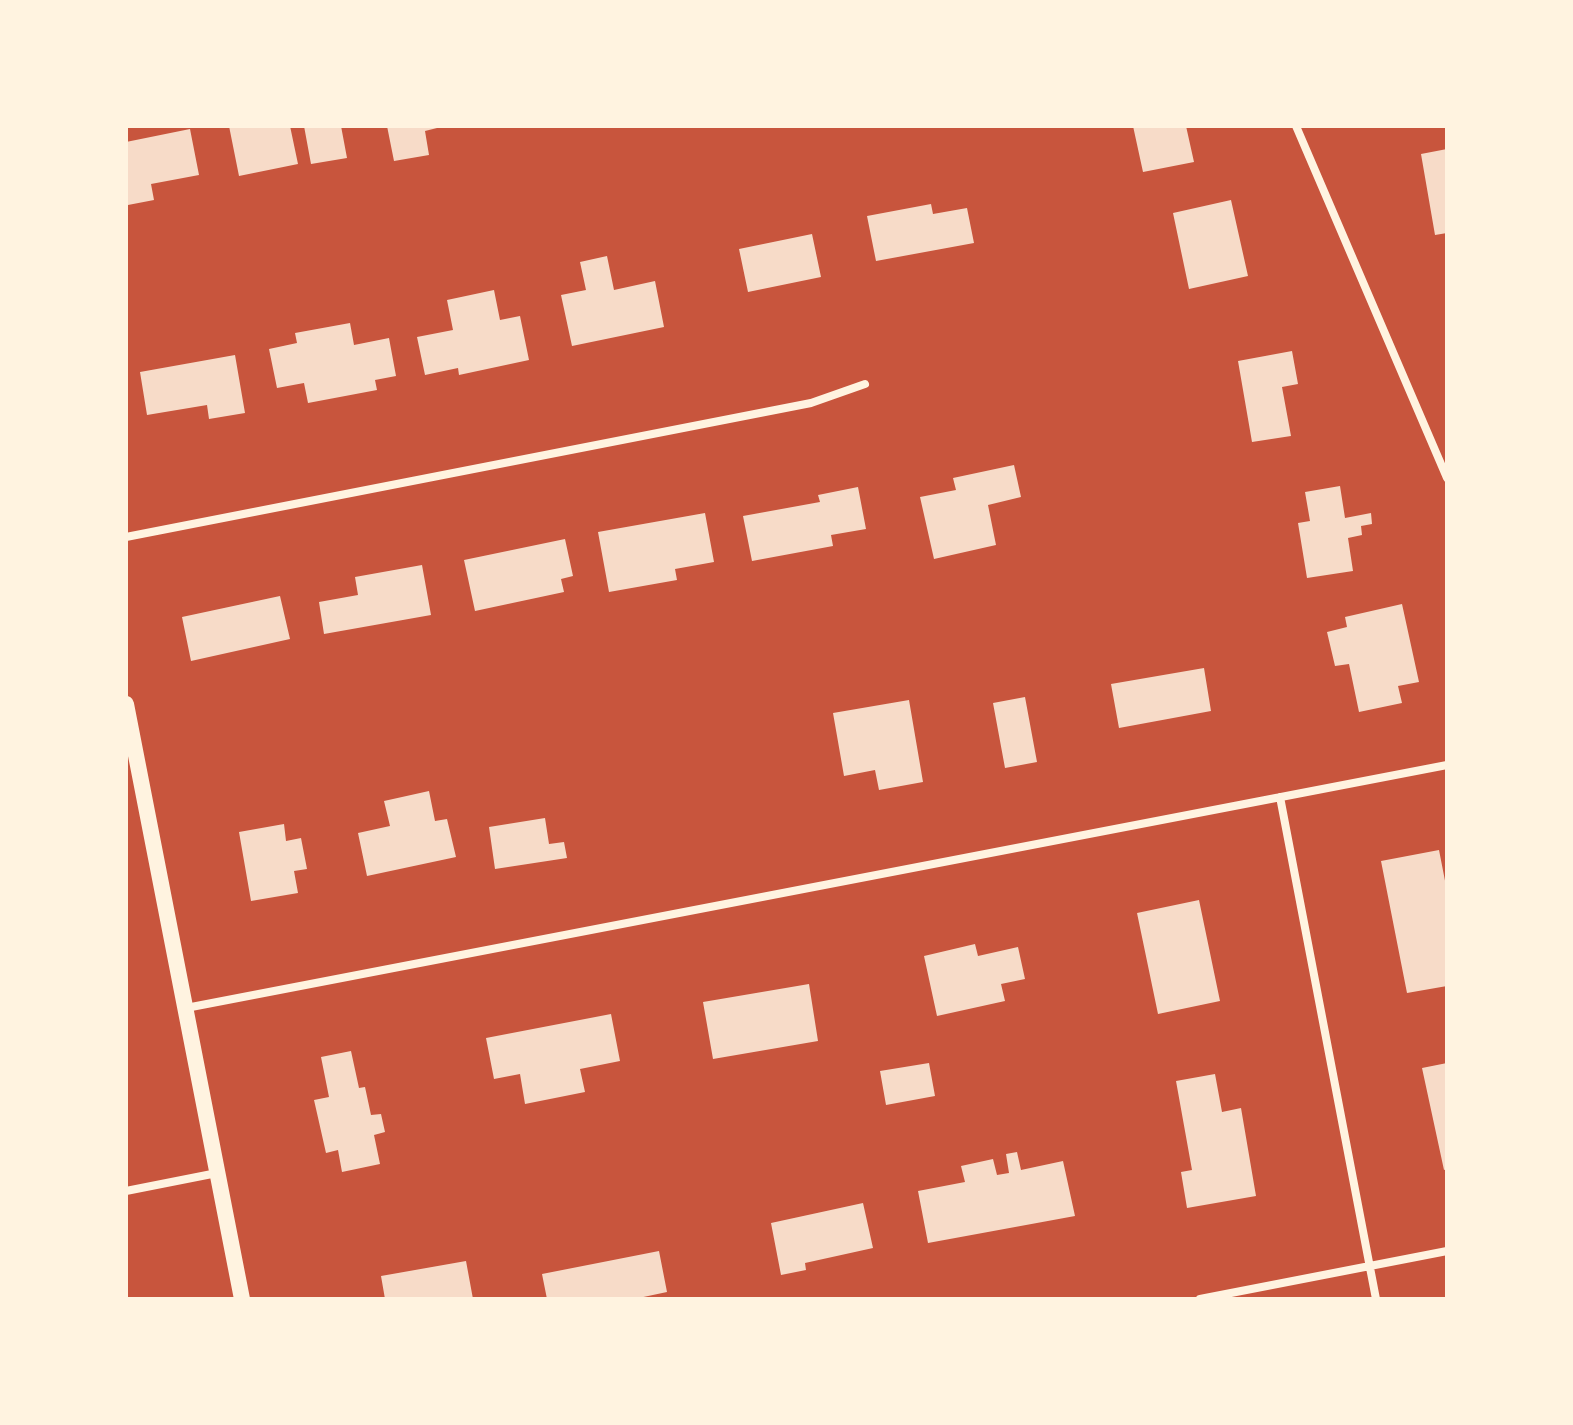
<!DOCTYPE html>
<html>
<head>
<meta charset="utf-8">
<style>
	body { margin:0 }
	#map { position:relative; width:1573px; height:1425px; overflow:hidden; background:#c8553d; font-family:Quicksand,sans-serif }
	canvas { display:block }
	.frame { position:absolute; inset:0; border:128px solid #fff3e0; pointer-events:none }
</style>
</head>
<body>
<div id="map">
<canvas width="1573" height="1425"></canvas>
<div class="frame"></div>
</div>
<script>
const c = document.querySelector('canvas').getContext('2d');
c.lineJoin = 'round';
function fill(path, color) { c.fillStyle = color; c.fill(path, 'evenodd'); }
const toPath = rows => new Path2D(rows.map(r => 'M' + r).join(''));
function stroke(path, color, width, dash) { c.strokeStyle = color; c.lineWidth = width; c.lineCap = dash ? 'butt' : 'round'; c.setLineDash(dash || []); c.stroke(path); }
const building = toPath([
	[229,126,290,126,298,164,239,176],
	[304,126,341,126,347,158,311,164],
	[387,126,441,126,441,127,425,131,429,155,394,161],
	[1133,126,1186,126,1194,162,1143,172],
	[190,129,199,175,151,184,154,200,128,205,126,142],
	[1447,149,1447,233,1435,235,1421,154],
	[1231,200,1248,276,1189,289,1173,213],
	[931,204,933,214,967,208,974,243,876,261,867,216],
	[812,234,821,277,748,292,739,249],
	[607,256,614,290,655,281,664,327,572,346,561,295,586,290,580,262],
	[494,290,500,320,520,316,529,360,459,375,458,368,425,375,417,337,453,330,447,300],
	[350,323,354,345,389,338,396,376,375,380,377,390,308,403,304,383,277,388,269,349,297,343,295,333],
	[1292,351,1298,384,1282,387,1291,436,1252,442,1238,361],
	[235,355,245,413,209,419,207,405,147,415,140,372],
	[1014,465,1021,497,988,505,996,545,934,559,920,497,956,490,953,478],
	[1340,486,1345,518,1371,513,1372,524,1361,526,1362,535,1348,538,1353,571,1307,578,1298,523,1310,521,1305,492],
	[858,487,866,529,831,535,833,546,752,561,743,516,820,502,818,495],
	[705,513,714,562,675,569,677,580,609,592,598,532],
	[565,539,573,576,561,579,564,592,475,611,464,560],
	[422,565,431,615,324,634,319,602,358,595,355,577],
	[280,596,290,639,191,661,182,617],
	[1402,604,1419,682,1398,686,1402,703,1359,712,1349,664,1335,666,1327,632,1347,627,1345,617],
	[1204,668,1211,711,1119,728,1111,684],
	[1025,697,1037,762,1005,768,993,703],
	[909,700,923,782,879,790,875,770,844,776,833,713],
	[429,791,435,821,447,819,456,857,367,876,358,833,390,826,384,801],
	[545,818,549,844,564,842,567,858,495,869,489,827],
	[284,824,286,841,301,838,307,869,294,871,298,893,251,901,239,832],
	[1439,850,1447,891,1447,986,1407,993,1381,861],
	[1199,900,1220,1001,1158,1014,1137,913],
	[975,944,978,956,1018,947,1025,979,1001,984,1005,1001,937,1016,924,956],
	[809,984,818,1041,713,1059,703,1002],
	[611,1014,620,1061,580,1069,585,1092,525,1104,520,1074,494,1079,486,1038],
	[351,1051,359,1088,365,1087,371,1115,381,1114,385,1132,374,1135,380,1164,342,1172,338,1150,326,1153,314,1100,329,1097,321,1057],
	[929,1063,935,1096,886,1105,880,1071],
	[1447,1063,1447,1169,1444,1170,1422,1068],
	[1215,1074,1222,1112,1241,1108,1256,1196,1187,1208,1181,1172,1192,1170,1176,1081],
	[1017,1152,1021,1170,1063,1161,1075,1216,928,1243,918,1191,965,1182,961,1166,993,1159,997,1175,1009,1173,1006,1154],
	[863,1203,873,1248,805,1263,806,1270,781,1275,771,1223],
	[659,1251,667,1292,634,1299,547,1299,542,1274],
	[466,1261,473,1299,385,1299,381,1276]
]);
const minor = toPath([
	[1296,126,1447,478],
	[126,537,811,403,865,384],
	[1280,797,1376,1299],
	[186,1008,1447,765],
	[126,1191,217,1173],
	[1200,1299,1447,1251]
]);
const secondary = toPath([
	[126,704,242,1299]
]);
fill(building, '#f7dbc8');
stroke(minor, '#fff3e0', 8);
stroke(secondary, '#fff3e0', 16);
</script>
</body>
</html>
